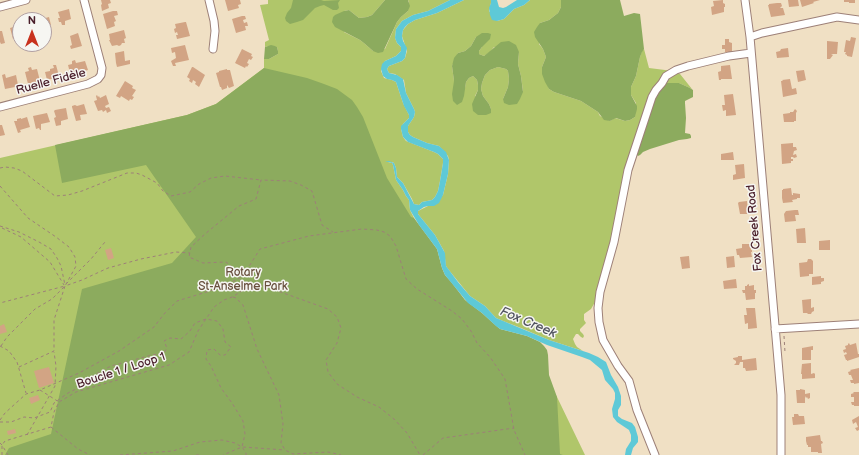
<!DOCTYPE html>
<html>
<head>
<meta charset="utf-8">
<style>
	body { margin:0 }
	#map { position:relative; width:859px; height:455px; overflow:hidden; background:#f0e0c4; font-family:"Balsamiq Sans",sans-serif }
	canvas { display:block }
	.north { position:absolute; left:12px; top:12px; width:40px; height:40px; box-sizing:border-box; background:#f6f6f2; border:1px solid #b1a0a2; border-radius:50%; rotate:0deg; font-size:11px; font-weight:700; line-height:16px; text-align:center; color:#4a1f2b }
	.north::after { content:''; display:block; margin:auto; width:14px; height:18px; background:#c8321e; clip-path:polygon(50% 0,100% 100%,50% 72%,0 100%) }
</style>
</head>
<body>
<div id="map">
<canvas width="859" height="455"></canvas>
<div class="north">N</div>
</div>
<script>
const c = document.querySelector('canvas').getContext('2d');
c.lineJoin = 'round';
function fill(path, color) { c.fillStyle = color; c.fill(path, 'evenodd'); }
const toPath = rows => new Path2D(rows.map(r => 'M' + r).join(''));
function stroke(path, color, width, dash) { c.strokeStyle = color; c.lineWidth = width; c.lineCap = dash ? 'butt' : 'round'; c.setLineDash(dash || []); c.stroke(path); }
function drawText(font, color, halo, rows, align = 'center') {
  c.font = font + ' "Balsamiq Sans",sans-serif'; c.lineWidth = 3; c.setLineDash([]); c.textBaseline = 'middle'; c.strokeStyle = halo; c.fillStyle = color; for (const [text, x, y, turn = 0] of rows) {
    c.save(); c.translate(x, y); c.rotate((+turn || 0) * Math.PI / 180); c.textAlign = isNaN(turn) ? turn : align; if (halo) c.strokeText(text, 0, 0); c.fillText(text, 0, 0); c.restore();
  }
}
const green = toPath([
	[268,0,385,0,372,15,367,17,359,18,349,10,344,11,344,32,360,40,365,44,373,51,385,49,397,22,401,17,408,11,409,2,408,0,450,0,428,11,413,15,402,21,396,29,395,38,397,43,401,47,401,51,396,56,385,61,381,71,384,78,392,80,396,82,403,103,409,115,409,118,403,124,401,129,403,137,406,141,434,152,438,154,443,159,443,163,440,181,438,191,435,197,432,200,422,202,419,205,414,204,412,199,403,183,397,177,396,168,394,163,392,162,388,162,392,163,393,165,396,180,403,190,406,196,409,200,410,210,414,218,411,218,441,272,470,312,538,365,557,397,585,455,0,455,0,158,187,115,216,104,264,68,264,59,269,59,278,54,278,51,277,47,268,46,265,47,265,42,269,40,260,5,268,4],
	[464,0,491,0,491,3,489,11,497,21,504,19,514,9,524,5,530,0,561,0,561,7,558,13,549,20,540,23,539,44,543,49,546,57,542,67,549,89,554,92,581,101,598,112,600,116,610,121,615,118,625,121,630,120,635,117,636,103,631,95,631,87,636,76,640,57,642,51,644,49,649,68,673,71,678,73,680,74,692,89,679,83,667,83,664,84,650,101,613,242,595,302,591,309,584,314,584,320,586,323,580,329,580,331,583,334,584,336,583,338,581,337,578,334,576,334,573,339,575,344,577,347,583,351,549,340,521,328,503,321,496,318,485,306,470,296,448,269,446,266,444,251,435,235,418,214,418,211,428,206,443,195,448,174,449,160,448,156,439,146,427,143,413,137,410,135,408,132,408,126,414,117,415,112,414,109,406,93,404,80,395,74,389,73,387,69,389,66,402,61,405,58,407,51,402,36,403,30,408,24,415,20,437,13],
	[476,37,482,47,479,51,479,54,484,56,490,52,494,47,519,52,518,64,521,76,523,91,503,99,508,87,509,79,508,71,506,69,498,67,490,70,485,75,482,83,481,89,483,96,489,104,491,109,490,113,475,96,478,90,478,85,477,80,473,76,469,78,466,82,465,88,454,81,452,66,458,53,465,51,471,46]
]);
const forest = toPath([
	[293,0,321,0,324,1,340,0,338,3,339,8,337,10,333,10,324,5,320,6,315,8,303,20,297,22,290,24,286,21,285,18,287,13,291,8],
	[385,0,408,0,410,6,408,11,401,17,397,22,383,52,378,53,373,51,365,44,360,40,335,27,332,22,333,17,335,15,344,11,349,10,359,18,367,17,372,15],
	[561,0,620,0,624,16,634,13,640,14,644,49,642,52,640,57,636,76,631,87,631,95,637,106,637,109,635,117,630,120,625,121,616,118,610,121,604,120,598,112,581,101,554,92,549,89,545,82,542,74,542,67,546,57,543,49,535,37,534,32,537,27,540,23,549,20,558,13,561,7],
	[482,33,488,33,491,34,490,39,482,47,479,51,479,54,484,56,501,42,509,41,516,45,519,52,518,64,521,76,523,92,520,99,517,104,509,105,504,103,503,99,508,87,509,79,508,71,506,69,498,67,490,70,485,75,482,83,481,89,483,96,489,104,491,109,491,113,486,115,478,115,473,111,472,104,478,90,478,85,477,80,473,76,469,78,466,82,464,96,462,102,457,105,453,101,452,94,454,81,452,66,454,58,458,53,465,51,471,46,476,37],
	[271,45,275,46,277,47,278,51,278,54,269,59,264,59,265,47],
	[264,68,307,78,324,84,337,89,352,100,357,107,363,117,387,178,411,217,414,218,437,249,442,268,445,275,452,283,465,300,482,313,493,323,500,329,527,336,540,342,544,346,547,350,548,355,549,375,557,397,560,454,563,455,5,455,9,448,51,434,82,289,172,263,196,237,146,165,62,183,55,145,187,115,216,104],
	[667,83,679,83,690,88,693,90,693,97,685,101,685,103,686,118,685,133,690,134,691,136,691,138,687,139,679,140,650,149,643,152,640,155,638,156,636,154,656,94,664,84]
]);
const water = toPath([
	[450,0,464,0,437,13,415,20,408,24,405,27,403,30,402,36,403,41,407,48,405,58,402,61,389,66,387,69,389,73,397,75,403,79,406,93,414,109,415,112,414,117,408,126,408,132,410,135,413,137,427,143,439,146,446,152,449,160,448,174,443,195,439,203,434,206,428,206,424,207,418,211,418,214,435,235,445,253,446,266,458,282,470,296,485,306,496,318,549,340,589,353,598,357,606,362,611,375,618,387,621,396,621,405,618,410,618,416,622,419,632,423,635,427,638,437,638,442,633,448,631,455,625,455,626,449,631,441,631,435,629,430,617,422,613,417,612,409,615,399,615,393,613,389,605,380,602,370,590,360,582,357,547,345,527,336,500,329,496,326,482,313,468,303,445,275,442,268,437,249,419,225,410,210,409,200,406,196,403,190,396,180,393,165,392,163,385,161,389,161,394,163,396,168,397,177,403,183,414,204,419,205,422,202,432,200,435,197,438,191,440,181,443,163,443,159,438,154,434,152,408,142,403,137,401,129,401,126,409,118,409,115,404,106,396,82,392,80,387,79,383,76,381,69,382,64,385,61,396,56,401,51,401,47,397,43,395,38,396,29,402,21,413,15,428,11],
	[491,0,497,0,499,7,503,8,506,7,517,0,530,0,524,5,514,9,504,19,497,21,492,20,490,15,489,8,491,3]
]);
const building = toPath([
	[101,0,110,0,111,3,108,4,109,8,102,11,101,5,102,4],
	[225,0,240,0,241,4,238,5,239,8,228,11],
	[723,0,723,3,725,4,725,7,724,7,724,12,712,15,711,7,714,6,713,1],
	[788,0,798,0,799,6,789,7],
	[800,0,820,0,813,2,814,3,802,7],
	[844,0,855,0,855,3,849,3,849,2,844,2],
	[777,3,781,3,782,6,780,8,783,8,785,15,771,17,768,5,769,5,769,4],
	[69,9,71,19,65,21,65,25,62,25,61,22,59,22,58,18,60,18,58,12],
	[113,11,117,11,118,15,114,16,116,21,114,22,115,26,107,29,103,14],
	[242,16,245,16,246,19,243,20,244,23,247,22,248,26,245,26,246,30,236,33,232,19],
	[42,17,42,19,49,17,51,25,44,27,44,20,39,20,39,18],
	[185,22,186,22,190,36,177,39,176,35,178,35,177,32,175,33,174,29,176,28,175,24],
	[20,25,20,34,18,35,19,37,13,39,10,28],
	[124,30,126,38,124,39,125,43,122,43,121,45,119,46,117,45,112,46,109,40,110,40,109,34],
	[0,31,2,31,5,43,1,44,0,42],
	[78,33,82,46,71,49,70,46,72,45,70,36],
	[851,37,856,38,852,57,847,56,847,55,845,54,846,52,844,52,846,40,850,41],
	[725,39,729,39,729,42,732,43,732,52,725,52,725,49,722,49,722,45,725,45],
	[827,41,838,42,837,54,831,54,833,55,830,59,827,59],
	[185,45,189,60,175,63,176,66,173,66,171,61,176,58,175,52,172,53,171,48],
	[788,48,789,57,777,58,776,52,780,51,781,49],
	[242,49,252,54,251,56,253,57,251,60,249,59,247,63,249,64,247,67,246,66,245,68,235,63],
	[124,51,125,61,130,60,130,64,117,67,116,63,115,53],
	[75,60,76,63,85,61,88,70,78,73,75,73,74,72,70,73,68,65,72,64,72,61],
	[53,65,56,65,59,76,56,77,55,76,55,78,47,80,45,72,50,71,50,69,54,68],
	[730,65,732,79,721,79,721,80,719,80,718,72,721,71,721,66],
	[31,67,32,70,37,69,39,77,40,80,37,81,37,82,28,84,25,72,29,71,28,68],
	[192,67,193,67,205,75,199,87,195,84,196,82,193,80,192,83,189,81,190,79,187,77],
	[227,69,227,70,230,70,234,86,229,88,227,85,227,88,222,90,221,87,220,87,216,73,219,72,219,71],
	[804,70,806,80,798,82,796,71],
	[5,74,6,78,16,75,18,85,15,85,15,87,5,89,2,75],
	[790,79,792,89,796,88,797,94,783,97,781,81,783,81,782,80],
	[125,81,133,86,132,88,136,90,132,96,134,97,132,100,130,99,129,101,121,96,120,98,116,96],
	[733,94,736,115,726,116,726,110,723,111,722,105,725,105,724,95],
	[97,95,98,97,99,96,100,98,106,95,109,104,105,106,106,108,109,107,111,111,107,113,106,110,103,112,102,110,98,111,94,101,97,100,96,96],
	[84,104,87,114,80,115,81,120,76,121,72,107,72,106,75,105,77,106],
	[66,108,68,119,61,121,61,125,56,126,54,118,56,117,54,111,55,110],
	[795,109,797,111,796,113,796,121,794,121,794,122,784,122,783,114,790,113,790,112,793,112],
	[47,113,50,122,41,124,41,130,40,130,39,128,36,129,33,116],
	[27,117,30,127,20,130,21,132,18,133,14,121,17,121,17,119,21,118,21,119],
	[0,125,2,125,5,135,0,136],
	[793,143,793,147,796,147,797,150,794,151,793,155,796,154,797,157,794,158,793,157,791,157,791,159,793,159,793,161,791,161,791,163,782,164,781,144],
	[733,152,734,160,721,160,721,154],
	[744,164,745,178,733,180,733,175,736,174,735,165],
	[791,188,792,195,793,195,793,193,800,194,800,198,797,198,797,199,792,200,793,202,783,203,782,198,782,190,783,190,783,189],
	[747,201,748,214,740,214,738,203,739,202],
	[795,210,798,210,799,215,795,215,796,221,785,222,784,214,786,211],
	[805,228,806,243,797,243,796,229],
	[830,240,830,250,819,250,819,241],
	[742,244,751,244,751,250,752,250,752,252,751,252,752,257,740,258,739,255,737,255,736,249,742,248],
	[111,248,114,258,108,260,105,250],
	[689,256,690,268,682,269,680,257],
	[734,256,735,267,727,268,726,257],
	[808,259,811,259,813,261,813,274,809,274,809,276,800,277,799,263,807,262],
	[821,276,821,278,824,278,824,281,821,282,821,284,812,285,812,277],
	[736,279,737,288,724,289,723,281],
	[749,284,749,286,754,285,754,290,756,290,756,293,755,293,755,299,746,300,745,293,743,293,742,290,745,290,745,286,747,286,747,285],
	[811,299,811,308,814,307,814,311,812,312,811,314,808,314,807,313,803,313,802,300],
	[746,308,755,308,757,328,748,329,748,323,745,324,744,315,747,315],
	[4,324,7,332,0,334,0,326],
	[849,343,850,345,856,343,858,354,859,354,859,357,847,361,847,360,846,360,844,355,847,354,846,352,844,353,843,350,846,349,845,346,848,345,848,344],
	[813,346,813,350,811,350,811,360,802,360,802,348],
	[738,356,742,356,742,360,756,358,757,370,746,371,745,368,743,368,743,362,740,362,739,365,734,365,736,363,736,361,733,359,733,358,738,357],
	[811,363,811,374,814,373,815,374,815,378,802,379,802,374,801,374,802,364],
	[49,367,54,383,39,388,34,371],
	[859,368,859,383,854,384,854,383,851,383,850,380,853,380,851,375,849,375,848,372,851,371,850,370],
	[800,389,805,390,805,394,810,393,810,398,808,399,807,397,806,398,805,396,805,403,797,403,796,390,800,390],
	[853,392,859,392,859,406,854,406,854,405,852,405,851,402,854,402,854,397,851,397,851,394,854,393],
	[38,395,40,400,31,404,29,398],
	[794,414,798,414,799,416,804,416,805,424,793,425,792,417,794,417],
	[859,416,859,430,857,431,855,428,858,427,856,422,853,424,852,420],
	[15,429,16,433,8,435,7,431],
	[820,435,821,441,822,441,823,443,821,444,822,453,818,453,818,452,811,452,811,447,808,447,808,445,807,445,806,441,806,437]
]);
const path = toPath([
	[0,168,5,167,14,168,22,171,55,196,68,195,82,191,127,173,136,173,142,175,157,183,163,191,171,196,190,192,199,184,211,178,225,176,261,180],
	[0,186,28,218,56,237,69,247,75,257,76,266,65,286,0,303],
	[0,226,19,232,39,242,51,249,57,258,61,266,65,285],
	[2,228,21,237,50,262,64,285],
	[242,275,226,262,203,263,189,257,191,247,205,234,239,206,256,199,261,180,290,181,301,185,312,191,322,225,333,232],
	[66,284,91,259,105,242],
	[233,297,236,298,243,305,257,349,279,395,283,424,281,443,285,450,293,454,328,452,341,455],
	[784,336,785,352],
	[0,346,9,351,17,362,26,393],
	[1,346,7,337,35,309,52,299,64,287],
	[19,367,54,351,54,320,65,286,82,280,108,268,141,259,176,252,190,253],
	[40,390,59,402],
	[0,420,5,413,26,394,40,390,79,373,119,351,154,327,164,314,177,301,223,287,243,276,260,249,309,236,362,229,377,230,384,232,390,236,396,246,406,279,417,289,452,311,462,319,471,331,477,343,490,357,505,379,514,430,525,455],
	[0,422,11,422,24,417,34,418,50,412,54,403,68,393,82,386,94,375,111,366,152,355,164,353,167,348,164,341,170,338,181,339,190,331,195,323,206,319,217,321,223,329,225,342,231,347,225,355,220,355,214,349,207,350,206,359,211,366,221,388,232,403,243,421,245,434,242,447,223,455],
	[51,427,78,449,90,455],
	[27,435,55,386,56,366,54,352],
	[0,443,2,445,8,455],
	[243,447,285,450],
	[2,455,2,445,5,441,51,427,54,412,59,402,76,392,169,365,189,352,198,331,214,307,224,300,232,297,250,286,261,285,328,309,337,317,341,328,337,343,326,360,328,372,337,384,357,397,379,407,394,419,407,433,420,455],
	[120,455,173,451,200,442,222,440,235,443,242,447,246,453,246,455],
	[196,455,202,455],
	[423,455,443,438,514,428]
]);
const minor = toPath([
	[209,0,214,21,215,31,213,49],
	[745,0,750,37,781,395,781,455],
	[0,7,26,0],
	[750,37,762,33,837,17,859,20],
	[0,107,88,84,98,79,101,75,102,68,84,0],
	[775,329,859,324],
	[655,455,637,410,629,381,618,366,603,340,599,322,598,308,600,292,614,242,628,170,652,97,656,90,662,83,666,76,676,70,688,66,729,56,751,53]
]);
const streetNames = [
	["Ruelle Fidèle",51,82,-15],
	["Fox Creek Road",755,228,-95],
	["Boucle 1 / Loop 1",121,371,-18]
];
const parkNames = [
	["Rotary",243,273],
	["St-Anselme Park",243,287]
];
const waterNames = [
	["Fox Creek",528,323,23]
];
fill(green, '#b0c66a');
fill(forest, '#8cab5e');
fill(water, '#5ec9d7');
fill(building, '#d2a484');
stroke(minor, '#9d8078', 9);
stroke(path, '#9d8078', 1, [3, 3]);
stroke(minor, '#fff', 7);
drawText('12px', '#4a1f2b', '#f6f6f2', streetNames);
drawText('12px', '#69513e', '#f6f6f2', parkNames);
drawText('italic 13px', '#50525f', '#f6f6f2', waterNames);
</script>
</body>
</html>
